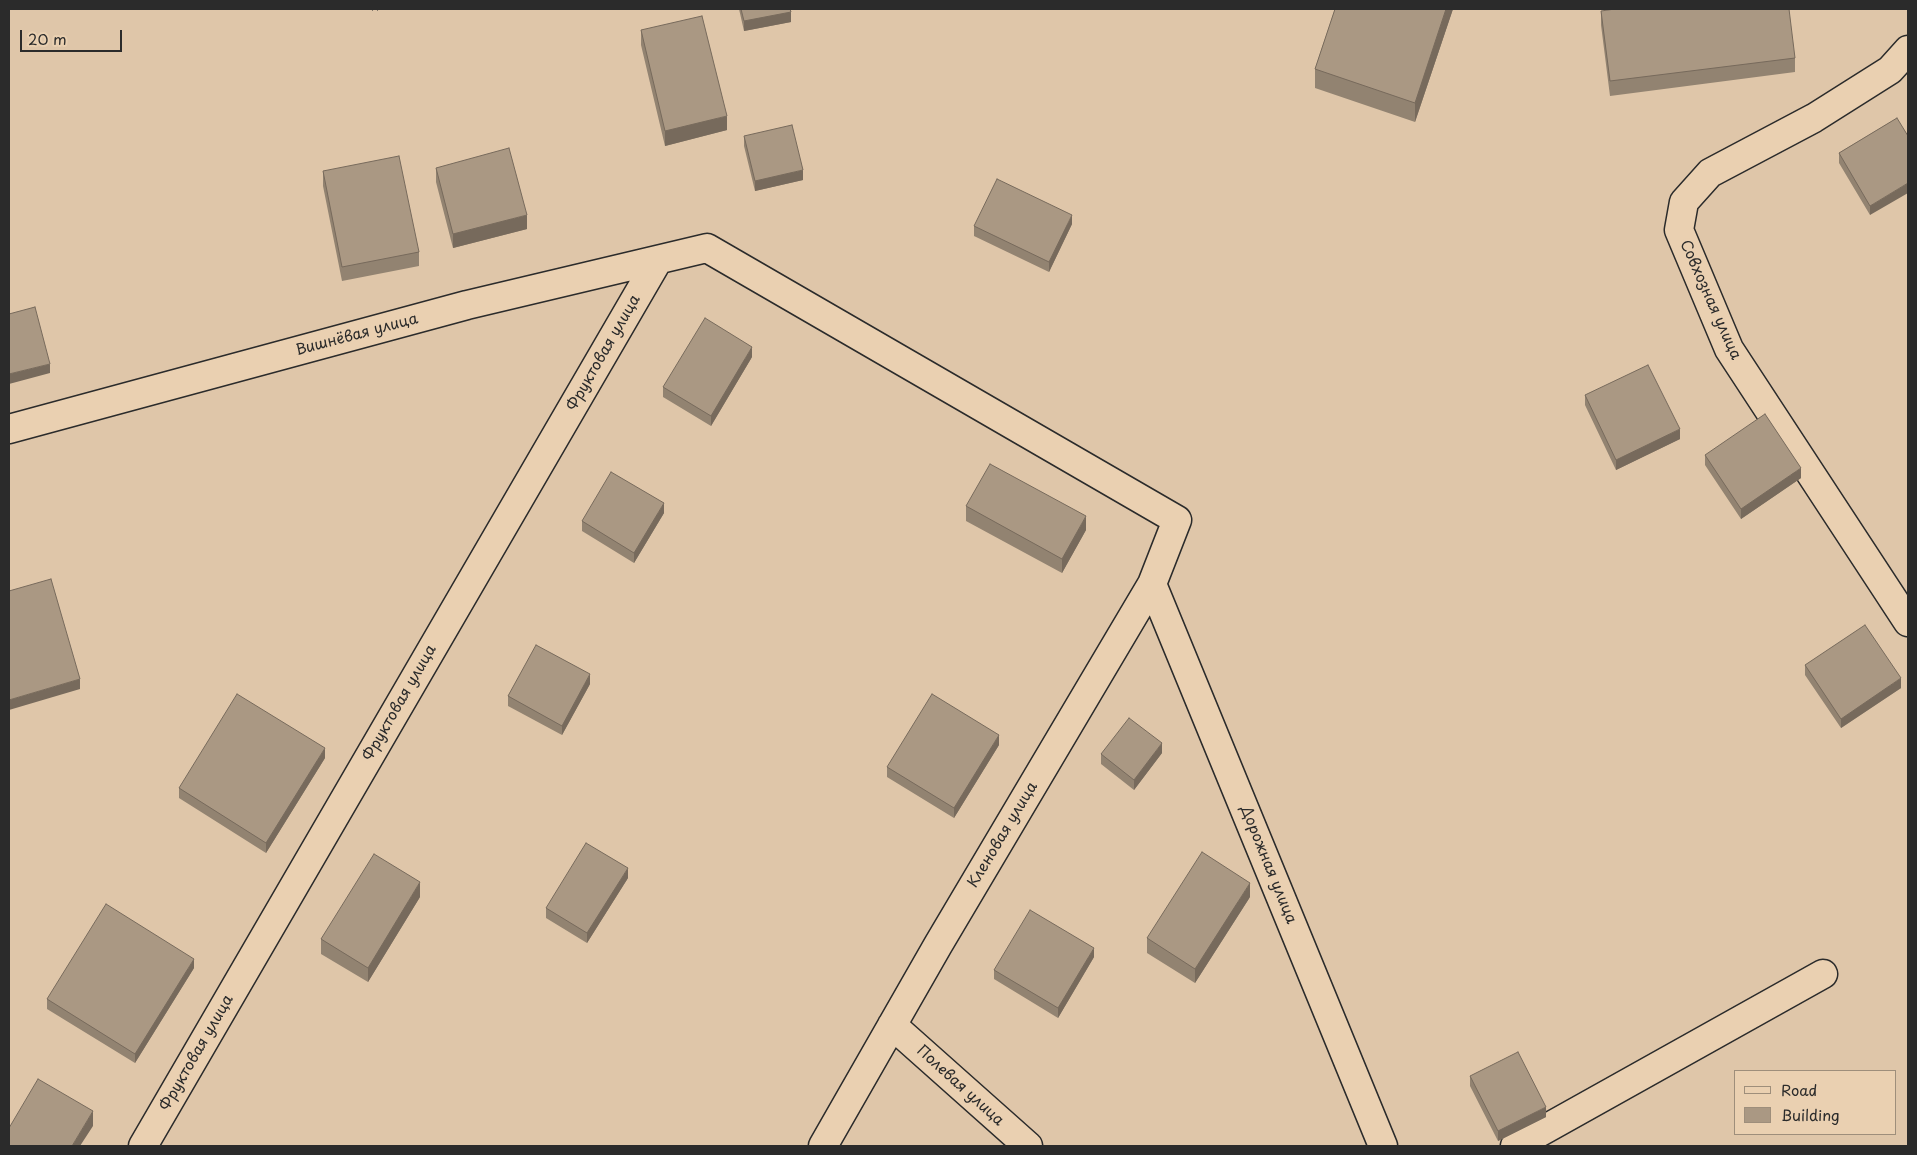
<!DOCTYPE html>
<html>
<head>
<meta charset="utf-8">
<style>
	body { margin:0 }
	#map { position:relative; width:1917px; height:1155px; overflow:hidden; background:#dfc6a9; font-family:"Playpen Sans",sans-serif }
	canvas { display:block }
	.frame { position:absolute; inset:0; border:10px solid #2b2b2b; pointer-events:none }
	.legend { position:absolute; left:1734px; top:1070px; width:162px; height:65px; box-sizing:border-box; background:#ead0b1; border:1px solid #9e8e7b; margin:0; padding:6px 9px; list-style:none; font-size:15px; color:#2b2b2b }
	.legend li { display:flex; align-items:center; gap:10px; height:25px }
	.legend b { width:25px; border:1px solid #9e8e7b }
	.scale { position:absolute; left:20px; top:30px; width:102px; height:22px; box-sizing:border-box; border:2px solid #2b2b2b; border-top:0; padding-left:6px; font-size:15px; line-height:18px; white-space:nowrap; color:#2b2b2b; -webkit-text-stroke:4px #ead0b1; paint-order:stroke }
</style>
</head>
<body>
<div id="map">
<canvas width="1917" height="1155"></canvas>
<div class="frame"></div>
<ul class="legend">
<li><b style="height:6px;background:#ead0b1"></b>Road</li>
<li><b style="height:14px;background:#aa9883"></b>Building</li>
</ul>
<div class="scale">20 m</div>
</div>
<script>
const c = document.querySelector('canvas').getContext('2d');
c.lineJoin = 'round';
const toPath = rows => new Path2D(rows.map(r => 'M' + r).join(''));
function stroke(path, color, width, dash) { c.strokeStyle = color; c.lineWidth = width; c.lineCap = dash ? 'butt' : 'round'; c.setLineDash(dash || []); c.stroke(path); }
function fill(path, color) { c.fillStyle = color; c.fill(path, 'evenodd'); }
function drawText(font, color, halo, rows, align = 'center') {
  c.font = font + ' "Playpen Sans",sans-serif'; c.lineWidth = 5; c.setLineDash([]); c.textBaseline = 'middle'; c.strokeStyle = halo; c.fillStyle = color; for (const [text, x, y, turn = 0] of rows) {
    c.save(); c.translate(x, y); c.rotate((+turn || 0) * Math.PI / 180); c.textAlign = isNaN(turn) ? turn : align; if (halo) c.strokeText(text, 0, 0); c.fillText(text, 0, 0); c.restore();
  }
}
const path = toPath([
	[372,9,379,9]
]);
const street = toPath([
	[1908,50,1890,70,1814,118,1710,173,1684,202,1679,230,1729,349,1908,622],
	[9,429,467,305,707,248,1177,520,1152,584,938,945,823,1146],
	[1152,584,1383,1146],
	[892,1025,1028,1146],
	[143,1146,658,260],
	[1515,1146,1823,974]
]);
const wall = toPath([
	[739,9,790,9,791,22,744,31],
	[1335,9,1453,9,1415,122,1315,88,1315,69],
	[1601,11,1795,58,1795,72,1610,96,1601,25],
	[641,30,727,130,665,146,641,45],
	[1897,118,1870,215,1839,163,1839,153],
	[744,136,803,180,755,191,744,146],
	[436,168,527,229,453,248,436,182],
	[323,171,419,252,419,266,342,281,323,186],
	[1072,224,1049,272,974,236,974,226],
	[752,357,711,426,663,397,663,387],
	[1585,395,1680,439,1616,470,1585,405],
	[1705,455,1801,478,1741,519,1705,465],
	[966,506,1086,530,1062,573,966,521],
	[664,513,634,563,582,531,582,521],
	[1805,665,1901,688,1841,728,1805,675],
	[590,684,562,735,508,706,508,696],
	[999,745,954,818,887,777,887,767],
	[1162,753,1134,790,1101,764,1101,754],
	[325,758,266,853,179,798,179,788],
	[628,878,587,943,546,918,546,908],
	[420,897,368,982,321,954,321,939],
	[1250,897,1195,983,1147,953,1147,938],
	[1094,957,1058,1018,994,979,994,970],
	[194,968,135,1063,47,1009,47,999],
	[1470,1076,1546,1117,1498,1141,1470,1086]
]);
const shadedWall = toPath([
	[1446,9,1453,9,1415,122,1415,103],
	[791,12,791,22,744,31,744,21],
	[727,116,727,130,665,146,665,131],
	[803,170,803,180,755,191,755,181],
	[1908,183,1908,193,1870,215,1870,206],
	[527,215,527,229,453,248,453,234],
	[1072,215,1072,224,1049,272,1049,262],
	[752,347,752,357,711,426,711,416],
	[50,364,50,373,9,384,9,374],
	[1680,429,1680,439,1616,470,1616,460],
	[1801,468,1801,478,1741,519,1741,509],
	[664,503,664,513,634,563,634,553],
	[1086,516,1086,530,1062,573,1062,559],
	[590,674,590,684,562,735,562,726],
	[1901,678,1901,688,1841,728,1841,719],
	[80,679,80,689,9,710,9,700],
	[999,735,999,745,954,818,954,808],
	[1162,743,1162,753,1134,790,1134,780],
	[325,748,325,758,266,853,266,843],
	[628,868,628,878,587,943,587,933],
	[420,882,420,897,368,982,368,968],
	[1250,883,1250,897,1195,983,1195,969],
	[1094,948,1094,957,1058,1018,1058,1008],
	[194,959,194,968,135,1063,135,1054],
	[1546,1107,1546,1117,1498,1141,1498,1131],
	[93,1111,93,1126,80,1146,72,1146]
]);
const building = toPath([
	[741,9,790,9,791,12,744,21,741,9],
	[1335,9,1446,9,1415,103,1315,69,1335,9],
	[1615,9,1789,9,1795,58,1610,81,1601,11,1615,9],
	[702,16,727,116,665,131,641,30,702,16],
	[1897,118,1908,136,1908,183,1870,206,1839,153,1897,118],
	[792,125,803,170,755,181,744,136,792,125],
	[509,148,527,215,453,234,436,168,509,148],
	[399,156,419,252,342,267,323,171,399,156],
	[997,179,1072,215,1049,262,974,226,997,179],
	[35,307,50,364,9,374,9,314,35,307],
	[705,318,752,347,711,416,663,387,705,318],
	[1648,365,1680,429,1616,460,1585,395,1648,365],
	[1765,414,1801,468,1741,509,1705,455,1765,414],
	[990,464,1086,516,1062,559,966,506,990,464],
	[611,472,664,503,634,553,582,521,611,472],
	[51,579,80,679,9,700,9,591,51,579],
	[1865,625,1901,678,1841,719,1805,665,1865,625],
	[536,645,590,674,562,726,508,696,536,645],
	[237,694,325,748,266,843,179,788,237,694],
	[932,694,999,735,954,808,887,767,932,694],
	[1129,718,1162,743,1134,780,1101,754,1129,718],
	[586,843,628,868,587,933,546,908,586,843],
	[1202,852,1250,883,1195,969,1147,938,1202,852],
	[374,854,420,882,368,968,321,939,374,854],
	[106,904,194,959,135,1054,47,999,106,904],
	[1030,910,1094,948,1058,1008,994,970,1030,910],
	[1518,1052,1546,1107,1498,1131,1470,1076,1518,1052],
	[38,1079,93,1111,72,1146,9,1146,9,1128,38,1079]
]);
const streetNames = [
	["Совхозная улица",1710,300,66],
	["Вишнёвая улица",357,335,-15],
	["Фруктовая улица",604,353,-60],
	["Фруктовая улица",400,703,-60],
	["Кленовая улица",1003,835,-59],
	["Дорожная улица",1268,865,68],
	["Фруктовая улица",197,1053,-60],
	["Полевая улица",960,1086,42]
];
stroke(street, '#2b2b2b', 31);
stroke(path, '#2b2b2b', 3, [1, 4]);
stroke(street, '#ead0b1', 28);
fill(wall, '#928371');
fill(shadedWall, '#776a5c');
fill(building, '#aa9883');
stroke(building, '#776a5c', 1);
drawText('15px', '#2b2b2b', '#ead0b1', streetNames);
</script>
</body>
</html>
